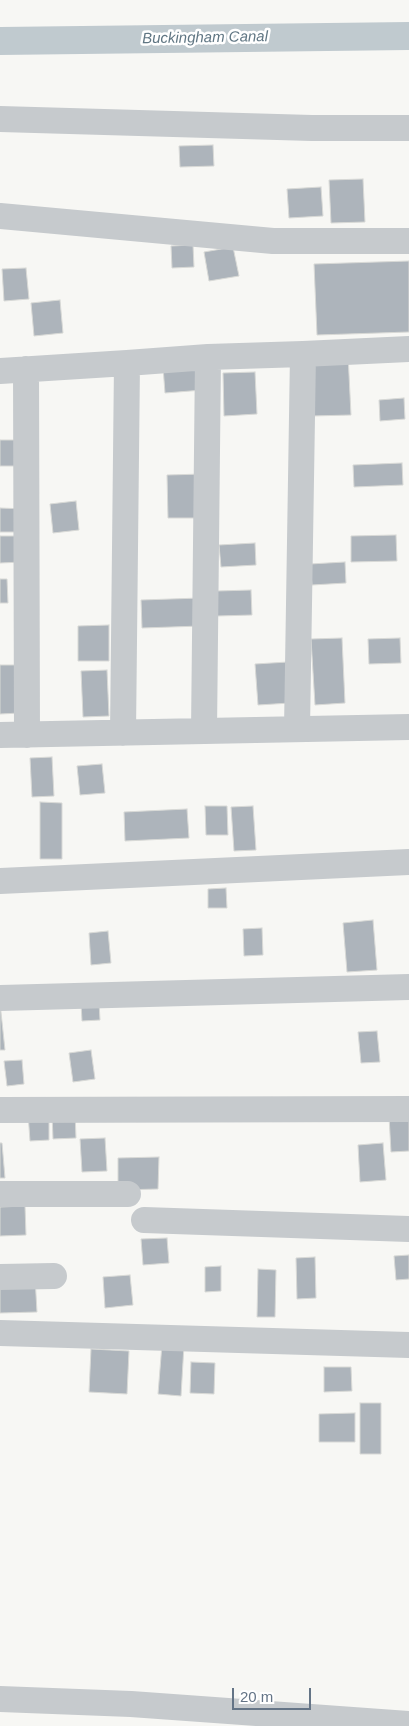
<!DOCTYPE html>
<html>
<head>
<meta charset="utf-8">
<style>
	body { margin:0 }
	#map { position:relative; width:409px; height:1726px; overflow:hidden; background:#f7f7f4; font-family:Helvetica,sans-serif }
	canvas { display:block }
	.scale { position:absolute; left:232px; top:1688px; width:79px; height:22px; box-sizing:border-box; border:2px solid #647486; border-top:0; padding-left:6px; font-size:15px; line-height:18px; white-space:nowrap; color:#647486; -webkit-text-stroke:4px #fff; paint-order:stroke }
</style>
</head>
<body>
<div id="map">
<canvas width="409" height="1726"></canvas>
<div class="scale">20 m</div>
</div>
<script>
const c = document.querySelector('canvas').getContext('2d');
c.lineJoin = 'round';
const toPath = rows => new Path2D(rows.map(r => 'M' + r).join(''));
function stroke(path, color, width, dash) { c.strokeStyle = color; c.lineWidth = width; c.lineCap = dash ? 'butt' : 'round'; c.setLineDash(dash || []); c.stroke(path); }
function fill(path, color) { c.fillStyle = color; c.fill(path, 'evenodd'); }
function drawText(font, color, halo, rows, align = 'center') {
  c.font = font + ' Helvetica,sans-serif'; c.lineWidth = 5; c.setLineDash([]); c.textBaseline = 'middle'; c.strokeStyle = halo; c.fillStyle = color; for (const [text, x, y, turn = 0] of rows) {
    c.save(); c.translate(x, y); c.rotate((+turn || 0) * Math.PI / 180); c.textAlign = isNaN(turn) ? turn : align; if (halo) c.strokeText(text, 0, 0); c.fillText(text, 0, 0); c.restore();
  }
}
const canal = toPath([
	[0,41,409,36]
]);
const building = toPath([
	[213,145,214,166,180,167,179,146,213,145],
	[363,179,365,222,331,223,329,180,363,179],
	[321,187,323,216,289,218,287,189,321,187],
	[193,245,194,267,172,268,171,246,193,245],
	[233,247,239,276,209,281,204,252,233,247],
	[409,261,409,332,317,335,314,264,409,261],
	[26,268,29,299,4,301,2,269,26,268],
	[60,300,63,333,34,336,31,303,60,300],
	[348,354,351,415,311,416,308,355,348,354],
	[201,365,203,390,165,393,163,367,201,365],
	[255,372,257,414,224,416,223,373,255,372],
	[404,398,405,419,380,421,379,400,404,398],
	[0,440,17,440,18,466,0,466,0,440],
	[402,463,403,485,354,487,353,465,402,463],
	[204,474,205,518,168,518,167,475,204,474],
	[76,501,79,530,53,533,50,504,76,501],
	[0,508,26,509,26,532,0,532,0,508],
	[396,535,397,561,351,562,351,536,396,535],
	[0,536,22,536,23,562,0,563,0,536],
	[255,543,256,565,221,567,219,545,255,543],
	[345,562,346,583,312,585,310,564,345,562],
	[0,579,7,579,8,603,0,603,0,579],
	[251,590,252,615,217,616,217,591,251,590],
	[200,598,200,626,142,628,141,600,200,598],
	[109,625,109,661,78,661,78,626,109,625],
	[342,638,345,703,315,705,311,639,342,638],
	[400,638,401,663,369,664,368,639,400,638],
	[288,662,290,703,258,705,255,664,288,662],
	[0,665,19,665,20,713,0,714,0,665],
	[107,670,109,716,83,717,81,671,107,670],
	[52,757,54,796,32,797,30,758,52,757],
	[102,764,105,793,80,795,77,766,102,764],
	[40,802,62,803,62,859,40,859,40,802],
	[205,806,227,806,228,835,206,835,205,806],
	[253,806,256,850,234,851,231,807,253,806],
	[187,809,189,838,125,841,124,812,187,809],
	[226,888,227,908,208,908,208,889,226,888],
	[373,920,377,970,347,972,343,923,373,920],
	[262,928,263,955,244,956,243,929,262,928],
	[108,931,111,963,91,965,89,933,108,931],
	[99,1002,100,1020,82,1021,81,1003,99,1002],
	[0,1003,5,1050,0,1050,0,1003],
	[377,1031,380,1062,361,1063,358,1032,377,1031],
	[91,1050,95,1079,73,1082,69,1053,91,1050],
	[22,1060,24,1084,7,1086,4,1061,22,1060],
	[49,1112,49,1140,30,1141,28,1113,49,1112],
	[75,1112,76,1138,53,1139,52,1113,75,1112],
	[409,1115,409,1151,391,1152,389,1116,409,1115],
	[105,1138,107,1171,82,1172,80,1139,105,1138],
	[0,1143,2,1143,5,1178,0,1178,0,1143],
	[383,1143,386,1180,360,1182,358,1145,383,1143],
	[159,1157,158,1189,118,1190,118,1158,159,1157],
	[25,1206,26,1235,0,1236,0,1207,25,1206],
	[167,1238,169,1263,143,1265,141,1239,167,1238],
	[409,1255,409,1279,396,1280,394,1256,409,1255],
	[315,1257,316,1298,297,1299,296,1258,315,1257],
	[221,1266,221,1291,205,1292,205,1267,221,1266],
	[258,1269,276,1270,275,1317,257,1317,258,1269],
	[130,1275,133,1305,105,1308,103,1277,130,1275],
	[35,1277,37,1312,0,1313,0,1278,35,1277],
	[162,1344,184,1345,181,1396,158,1394,162,1344],
	[91,1349,129,1351,127,1394,89,1392,91,1349],
	[191,1362,215,1363,214,1394,190,1393,191,1362],
	[324,1367,351,1367,352,1391,324,1392,324,1367],
	[360,1403,381,1403,381,1454,360,1454,360,1403],
	[355,1413,355,1442,319,1442,319,1414,355,1413]
]);
const minor = toPath([
	[0,119,312,128,409,128],
	[0,216,273,241,409,241],
	[26,369,27,735],
	[0,371,127,363,208,357,303,354,409,349],
	[297,729,303,354],
	[204,731,208,357],
	[123,733,127,363],
	[0,735,409,727],
	[0,881,409,862],
	[0,998,409,987],
	[0,1110,409,1109],
	[0,1194,128,1194],
	[144,1220,409,1229],
	[0,1277,54,1276],
	[0,1333,409,1345],
	[0,1699,131,1704,409,1724]
]);
const waterNames = [
	["Buckingham Canal",205,38,-1]
];
stroke(canal, '#c0cacf', 28);
fill(building, '#adb4bb');
stroke(building, '#d8d9d6', 1);
stroke(minor, '#c6cacd', 26);
drawText('italic 15px', '#607683', '#fff', waterNames);
</script>
</body>
</html>
